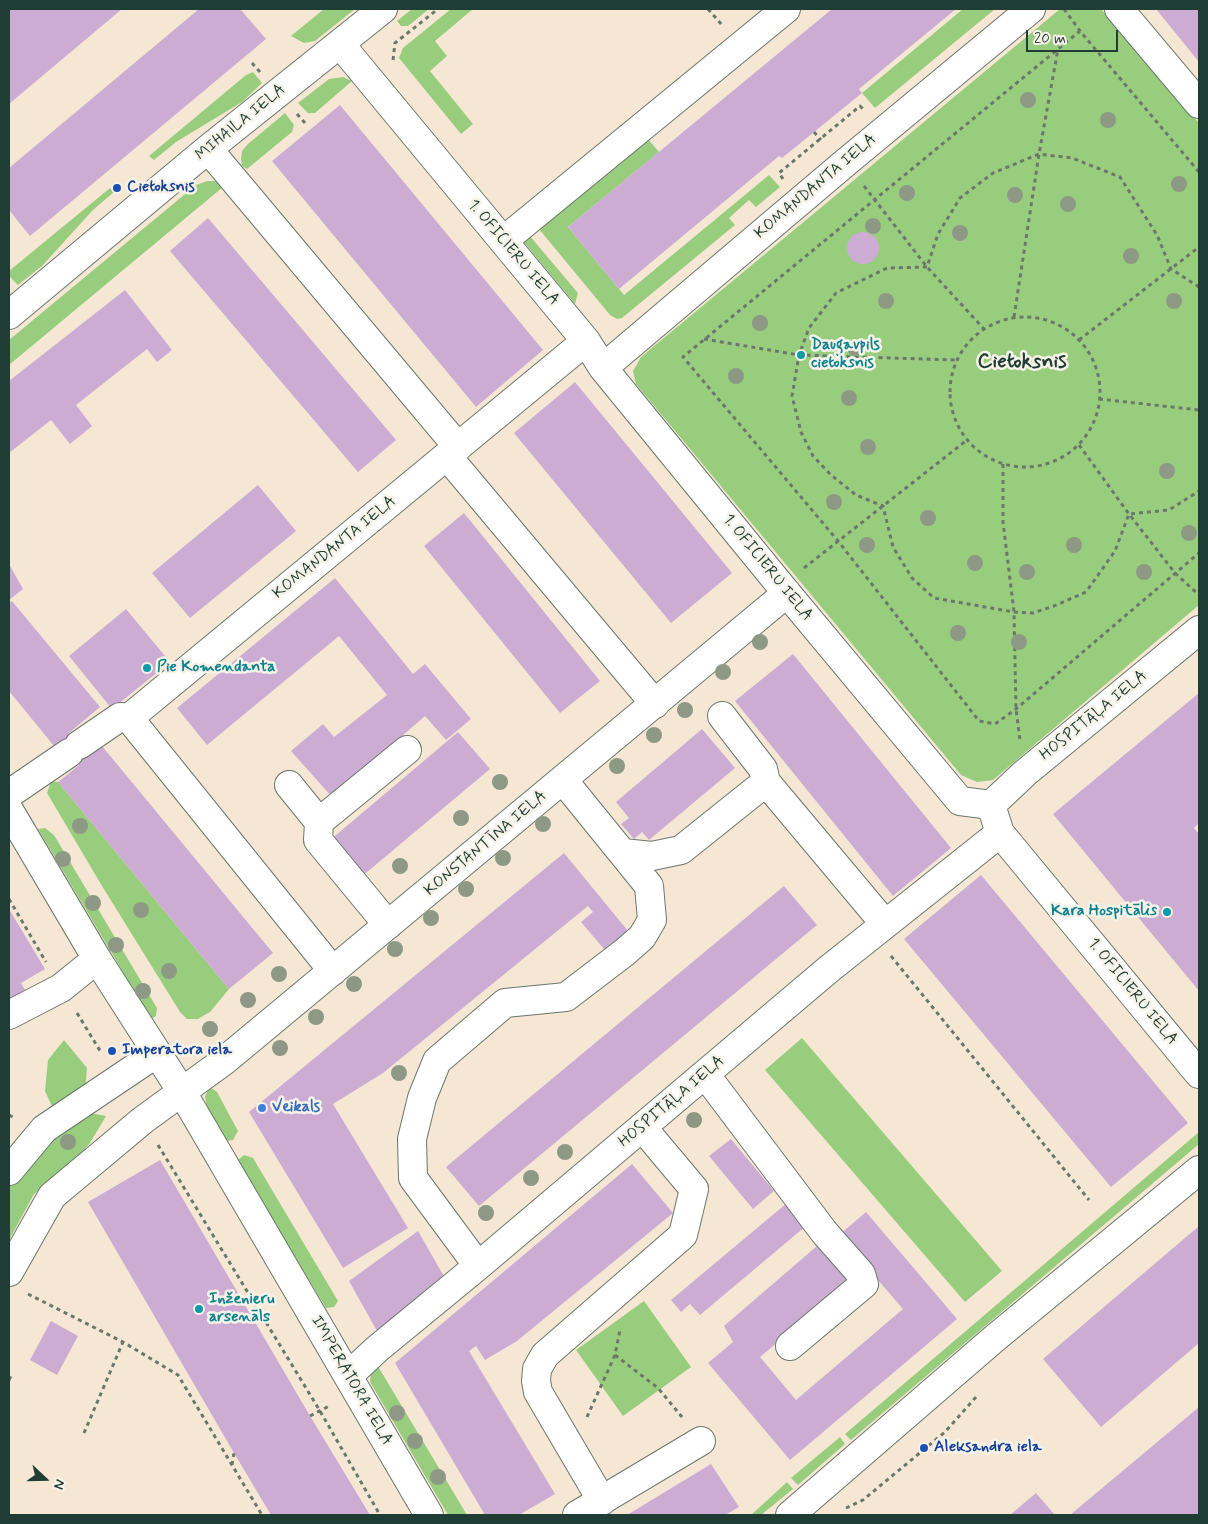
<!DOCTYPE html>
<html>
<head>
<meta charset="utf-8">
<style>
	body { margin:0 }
	#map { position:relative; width:1208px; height:1524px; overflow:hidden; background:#f6e7d4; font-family:Mynerve,sans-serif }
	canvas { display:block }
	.frame { position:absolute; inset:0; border:10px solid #1f3d34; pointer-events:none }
	.north { position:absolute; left:20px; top:1454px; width:50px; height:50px; -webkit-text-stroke:4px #f7f3e8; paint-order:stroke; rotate:111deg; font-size:14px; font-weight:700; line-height:20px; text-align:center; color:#1f3d34 }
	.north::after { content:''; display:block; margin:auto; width:18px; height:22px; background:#1f3d34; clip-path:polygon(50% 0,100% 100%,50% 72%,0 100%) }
	.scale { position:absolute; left:1026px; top:30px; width:92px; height:22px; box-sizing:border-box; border:2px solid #1f3d34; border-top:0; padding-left:6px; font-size:15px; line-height:18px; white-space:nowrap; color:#1f3d34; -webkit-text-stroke:4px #f7f3e8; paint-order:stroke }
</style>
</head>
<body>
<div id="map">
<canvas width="1208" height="1524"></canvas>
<div class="frame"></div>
<div class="north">N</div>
<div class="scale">20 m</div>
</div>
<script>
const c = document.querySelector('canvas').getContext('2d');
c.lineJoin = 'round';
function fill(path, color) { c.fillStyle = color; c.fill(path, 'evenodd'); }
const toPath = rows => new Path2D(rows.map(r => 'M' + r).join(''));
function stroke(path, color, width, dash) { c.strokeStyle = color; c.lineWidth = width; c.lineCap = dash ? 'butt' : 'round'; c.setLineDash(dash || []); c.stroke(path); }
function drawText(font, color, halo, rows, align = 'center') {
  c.font = font + ' Mynerve,sans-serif'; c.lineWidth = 5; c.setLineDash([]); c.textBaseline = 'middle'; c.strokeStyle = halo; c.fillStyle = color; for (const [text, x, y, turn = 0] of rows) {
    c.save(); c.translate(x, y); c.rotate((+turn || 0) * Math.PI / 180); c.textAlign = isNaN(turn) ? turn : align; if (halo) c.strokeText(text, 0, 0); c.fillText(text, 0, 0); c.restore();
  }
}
const green = toPath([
	[324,9,355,9,315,41,304,43,291,36],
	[412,9,429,9,408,26,401,26,397,21],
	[451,9,473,9,435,41,447,56,430,71,473,124,461,134,399,58,403,48],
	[963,9,995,9,875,108,862,93],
	[1060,9,1101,9,1199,123,1199,605,993,780,977,782,961,775,636,384,633,371,641,357],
	[253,72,262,83,242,102,176,142,154,160,149,156,246,75],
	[343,77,352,81,315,113,308,113,298,103,329,79],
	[285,113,294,125,292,132,247,169,242,166,241,159,242,151,248,144],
	[648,139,659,152,568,227,624,295,769,175,780,187,756,207,749,200,729,218,735,225,622,318,617,319,610,315,539,229],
	[207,181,217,181,223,187,9,365,9,340,196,185],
	[110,188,114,192,93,210,42,266,18,285,9,276,9,271],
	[529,235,578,293,575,304,523,241],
	[51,781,58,782,229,989,210,1012,198,1019,187,1019,180,1012,102,886,47,793],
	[45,828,54,835,157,1008,156,1016,151,1019,38,829],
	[802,1038,1002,1271,965,1302,765,1070],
	[64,1040,87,1068,85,1093,55,1113,45,1091,48,1060],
	[210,1087,217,1092,238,1131,233,1140,227,1141,207,1109,205,1096],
	[85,1112,106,1116,90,1143,68,1167,34,1194,9,1240,9,1182,29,1157],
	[1199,1132,1199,1144,851,1440,845,1434],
	[244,1155,253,1158,338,1301,334,1307,326,1308,237,1161],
	[644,1301,691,1367,623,1416,576,1350],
	[376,1363,467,1515,448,1515,370,1382,371,1372],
	[840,1437,845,1444,798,1485,791,1478],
	[787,1482,793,1489,761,1515,751,1515]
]);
const building = toPath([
	[9,9,122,9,9,104],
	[199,9,240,9,266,39,30,236,9,210,9,168],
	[832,9,956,9,859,89,862,93,782,158,779,156,619,289,568,227],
	[1156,9,1199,9,1199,62],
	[340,105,543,350,476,407,272,161],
	[208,218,396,440,358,472,170,251],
	'847 248a16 16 0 1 1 32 0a16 16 0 1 1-32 0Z',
	[125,290,172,350,157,362,147,349,76,405,92,426,70,444,51,420,9,453,9,381],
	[575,382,732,573,671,623,514,433],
	[258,485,296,531,190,618,152,573],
	[464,513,600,681,560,713,424,546],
	[9,564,23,589,9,600],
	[335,578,413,674,425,664,471,719,446,740,425,716,332,797,291,751,323,724,334,737,387,695,339,636,207,745,177,708],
	[12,601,100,707,69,733,88,757,102,746,273,953,229,989,58,782,79,765,59,741,54,746,9,691,9,603],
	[126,609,170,662,112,709,69,656],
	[793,654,951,848,893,896,735,701],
	[1199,693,1199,823,1194,828,1199,834,1199,991,1053,814],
	[702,729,735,768,649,840,642,832,634,839,621,824,629,818,616,802],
	[458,732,490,769,360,878,329,841],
	[564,853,633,937,610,956,581,922,593,912,588,906,383,1073,333,1104,408,1228,343,1268,249,1112],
	[981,875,1188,1123,1111,1187,904,939],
	[784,886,817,925,479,1206,446,1167],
	[9,909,45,969,21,983,27,993,9,1004],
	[731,1139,774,1191,753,1209,709,1156],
	[160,1160,310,1416,370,1515,271,1515,234,1453,88,1202],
	[632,1164,673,1213,517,1341,485,1360,476,1346,469,1351,555,1494,519,1515,485,1515,395,1363],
	[787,1203,806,1226,700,1315,690,1304,681,1312,671,1300],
	[866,1212,957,1319,790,1460,708,1363,733,1342,724,1326,817,1246,830,1261,837,1256,855,1277,760,1357,796,1400,903,1309,839,1235],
	[1199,1226,1199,1343,1101,1427,1043,1359],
	[418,1231,446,1280,377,1331,349,1281],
	[51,1321,78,1336,57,1375,30,1360],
	[1199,1407,1199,1515,1070,1515],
	[711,1464,739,1507,725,1515,627,1515],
	[1036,1493,1055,1515,1010,1515]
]);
const path = toPath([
	[708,9,722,25],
	[1064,9,1080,31],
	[393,60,395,43,438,9],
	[252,63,260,72],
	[297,114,306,124],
	[814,132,821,140],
	[1199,172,1080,31,683,357,838,541,979,721,995,724,1016,709,1199,553],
	[783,179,779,173,860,106,864,110],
	[864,186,927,267,984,329],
	[1199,287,1171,269,1157,235,1120,177,1072,158,1039,154,993,173,960,198,938,234,927,267,887,268,836,293,809,328,799,355,792,396,801,432,813,456,831,475,856,495,883,506,893,547,912,578,934,598,1014,612,1033,613,1054,606,1086,592,1115,551,1129,514,1169,510,1199,491],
	[1014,317,1039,154,1058,49],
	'950 392a75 75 0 1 1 150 0a75 75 0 1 1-150 0Z',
	[704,339,799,355,957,360],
	[1079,340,1199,247],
	[1099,399,1199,410],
	[1079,445,1129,514,1175,573,1199,595],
	[1003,464,1003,522,1014,612,1016,709,1020,740],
	[804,568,967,440],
	[9,899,46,962],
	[891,956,1089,1200],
	[77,1013,102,1054],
	[9,1115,15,1118],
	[158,1145,320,1411,380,1515],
	[28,1294,123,1342,178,1375,262,1515],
	[615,1355,658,1388,682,1417],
	[9,1380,11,1376],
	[310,1416,331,1405],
	[587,1417,615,1355,620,1330],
	[84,1433,123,1342],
	[232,1465,234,1453],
	[846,1508,863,1500,945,1432,977,1396]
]);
const minor = toPath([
	[1119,9,1199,104],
	[340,44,586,341,603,368,781,586,960,801,991,805,1000,833,1199,1074],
	[208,149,458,447],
	[503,241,786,9],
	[9,315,208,149,383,9],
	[603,368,845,163,1031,9],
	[447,456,655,704],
	[722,716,763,769,766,782],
	[129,718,333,971],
	[79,745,120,717,129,718,586,341],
	[289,785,319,822],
	[9,794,69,753],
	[991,805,1025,773,1199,630],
	[9,810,97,959,182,1092,429,1515],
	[623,853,652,856,681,850,766,782,885,924],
	[388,925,318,840,319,822,407,750],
	[9,1015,61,988,97,959],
	[705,1074,824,1232,861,1274,864,1284,790,1346],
	[9,1171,44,1129,157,1053],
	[478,1266,413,1178,412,1139,422,1098,437,1061,505,1003,566,997,625,952,642,937,652,920,649,886,563,780],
	[9,1272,52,1196,143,1120,224,1061,787,593],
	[348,1376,377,1349,478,1266,829,969,1000,833],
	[602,1501,538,1392,536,1381,537,1369,545,1355,683,1235,694,1189,642,1127],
	[577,1515,701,1441],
	[790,1515,995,1338,1199,1170]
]);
const trees = [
	[1028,100],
	[1108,120],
	[1179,184],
	[907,193],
	[1015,195],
	[1068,204],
	[873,226],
	[960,233],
	[1131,256],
	[886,301],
	[1174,301],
	[760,323],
	[855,348],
	[736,376],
	[849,398],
	[868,447],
	[1167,471],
	[834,502],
	[928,518],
	[1189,533],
	[867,545],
	[1074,545],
	[975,563],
	[1027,572],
	[1144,572],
	[958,633],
	[760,642],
	[1019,642],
	[723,672],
	[685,710],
	[654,735],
	[617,766],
	[500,782],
	[461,818],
	[543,824],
	[80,826],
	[503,858],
	[63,859],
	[400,866],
	[466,889],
	[93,903],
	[141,910],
	[431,918],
	[116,945],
	[395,949],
	[169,971],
	[279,974],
	[354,984],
	[143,991],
	[248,1000],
	[316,1017],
	[210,1029],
	[280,1048],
	[399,1073],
	[694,1120],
	[68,1142],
	[565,1152],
	[531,1178],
	[486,1213],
	[397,1413],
	[415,1441],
	[438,1477]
];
const markers = [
	[117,188,5,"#1a4fb4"],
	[801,355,5,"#0f9aa8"],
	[147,668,5,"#0f9aa8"],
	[1167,912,5,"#0f9aa8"],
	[112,1051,5,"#1a4fb4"],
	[262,1108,5,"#3f7fe0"],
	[199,1309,5,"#0f9aa8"],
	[924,1448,5,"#1a4fb4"]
];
const streetNames = [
	["MIHAILA IELA",241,123,-39],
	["KOMANDANTA IELA",816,187,-40],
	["1. OFICIERU IELA",513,253,50],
	["KOMANDANTA IELA",335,548,-39],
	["1. OFICIERU IELA",767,568,51],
	["HOSPITĀĻA IELA",1094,716,-39],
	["KONSTANTĪNA IELA",486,844,-40],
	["1. OFICIERU IELA",1132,992,51],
	["HOSPITĀĻA IELA",672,1102,-40],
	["IMPERATORA IELA",351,1381,60]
];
const transitNames = [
	["Cietoksnis",127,188],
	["Imperatora iela",122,1051],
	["Aleksandra iela",934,1448]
];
const cultureNames = [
	["Daugavpils",811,346],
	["cietoksnis",811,364],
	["Pie Komendanta",157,668],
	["Kara Hospitālis",1157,912,"right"],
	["Inženieru",209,1300],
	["arsenāls",209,1318]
];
const shopNames = [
	["Veikals",272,1108]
];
const districtNames = [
	["Cietoksnis",1022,363]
];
fill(green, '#98cd7e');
fill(building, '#cdacd3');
stroke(minor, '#6a786c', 30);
stroke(path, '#6a786c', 3, [4, 4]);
stroke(minor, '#fff', 28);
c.fillStyle = '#8d9984';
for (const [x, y] of trees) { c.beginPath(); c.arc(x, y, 8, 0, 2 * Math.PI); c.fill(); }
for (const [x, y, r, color] of markers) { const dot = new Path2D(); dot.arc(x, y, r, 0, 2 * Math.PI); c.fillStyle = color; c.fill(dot); stroke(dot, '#f7f3e8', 2); }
drawText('16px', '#1f3d34', '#f7f3e8', streetNames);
drawText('bold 16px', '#164399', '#f7f3e8', transitNames, 'left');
drawText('bold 16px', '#0d838f', '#f7f3e8', cultureNames, 'left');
drawText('bold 16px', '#366cbe', '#f7f3e8', shopNames, 'left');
drawText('bold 21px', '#1f3d34', '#f7f3e8', districtNames);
</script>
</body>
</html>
